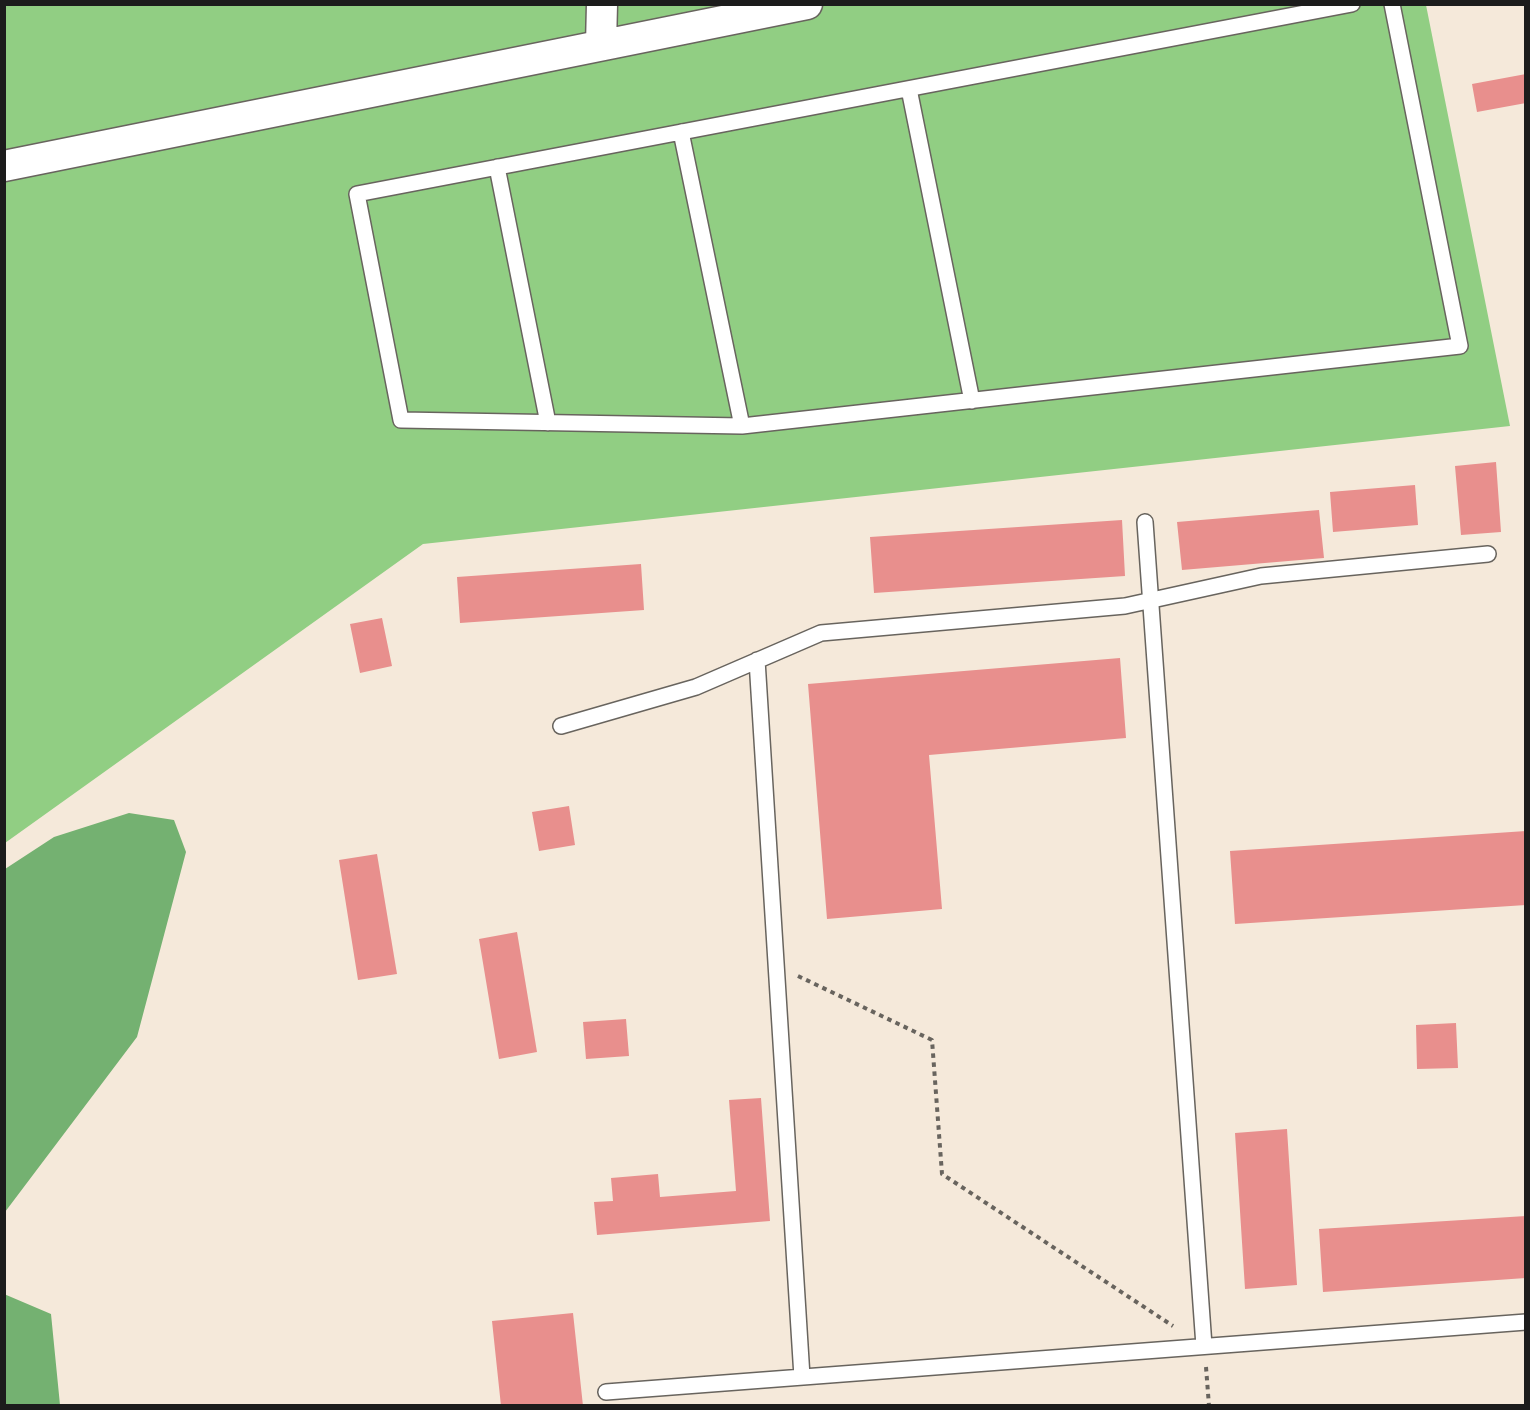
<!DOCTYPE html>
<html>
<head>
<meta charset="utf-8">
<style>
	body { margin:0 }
	#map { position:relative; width:1530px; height:1410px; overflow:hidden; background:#f5e9da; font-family:"Playpen Sans",sans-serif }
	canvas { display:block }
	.frame { position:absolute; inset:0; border:6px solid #1c1c1c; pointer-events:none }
</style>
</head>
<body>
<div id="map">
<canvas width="1530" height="1410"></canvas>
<div class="frame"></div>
</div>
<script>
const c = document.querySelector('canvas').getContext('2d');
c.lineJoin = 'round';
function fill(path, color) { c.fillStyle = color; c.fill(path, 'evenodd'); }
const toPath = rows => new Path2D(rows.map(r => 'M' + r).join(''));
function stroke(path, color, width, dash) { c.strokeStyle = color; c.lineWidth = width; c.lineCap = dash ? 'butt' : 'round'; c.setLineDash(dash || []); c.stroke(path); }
const green = toPath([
	[5,5,1426,5,1510,426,423,544,5,843]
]);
const forest = toPath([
	[129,813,174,820,186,852,137,1037,5,1212,5,869,54,837],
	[4,1294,51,1314,60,1405,5,1405]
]);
const building = toPath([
	[1526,74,1526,103,1477,112,1472,84],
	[1496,462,1501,532,1461,535,1455,466],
	[1415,485,1418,525,1333,532,1330,492],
	[1319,510,1324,558,1182,570,1177,522],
	[1122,520,1125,576,874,593,870,537],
	[641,564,644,610,460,623,457,577],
	[382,618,392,666,360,673,350,624],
	[1120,658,1126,738,929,755,942,909,827,919,808,684],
	[569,806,575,845,539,851,532,812],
	[1526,831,1526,905,1235,924,1230,851],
	[377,854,397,974,358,980,339,860],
	[517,932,537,1052,499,1059,479,939],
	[626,1019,629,1056,586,1059,583,1022],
	[1456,1023,1458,1068,1417,1069,1416,1025],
	[761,1098,770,1221,597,1235,594,1202,613,1201,611,1178,658,1174,660,1197,736,1191,729,1100],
	[1287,1129,1297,1285,1245,1289,1235,1133],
	[1526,1216,1526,1278,1323,1292,1319,1229],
	[573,1313,583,1406,501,1406,492,1321]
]);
const path = toPath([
	[798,976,932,1040,942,1174,1173,1326],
	[1206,1367,1209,1406]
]);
const lane = toPath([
	[1352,4,357,194,401,420,742,426,1460,346,1392,4],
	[909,89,972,401],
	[681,132,742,426],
	[497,167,548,423],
	[1145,522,1204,1346],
	[757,660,802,1377],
	[561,726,696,687,821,633,1125,606,1261,576,1488,554],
	[606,1392,1526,1322]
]);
const street = toPath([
	[601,45,602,4],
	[4,166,807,4]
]);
fill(green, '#91ce83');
fill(forest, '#74b171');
fill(building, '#e88f8d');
stroke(lane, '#68645e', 18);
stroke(street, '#68645e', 33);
stroke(path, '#68645e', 4, [4.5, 4.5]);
stroke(lane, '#fff', 15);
stroke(street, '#fff', 30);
</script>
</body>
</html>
